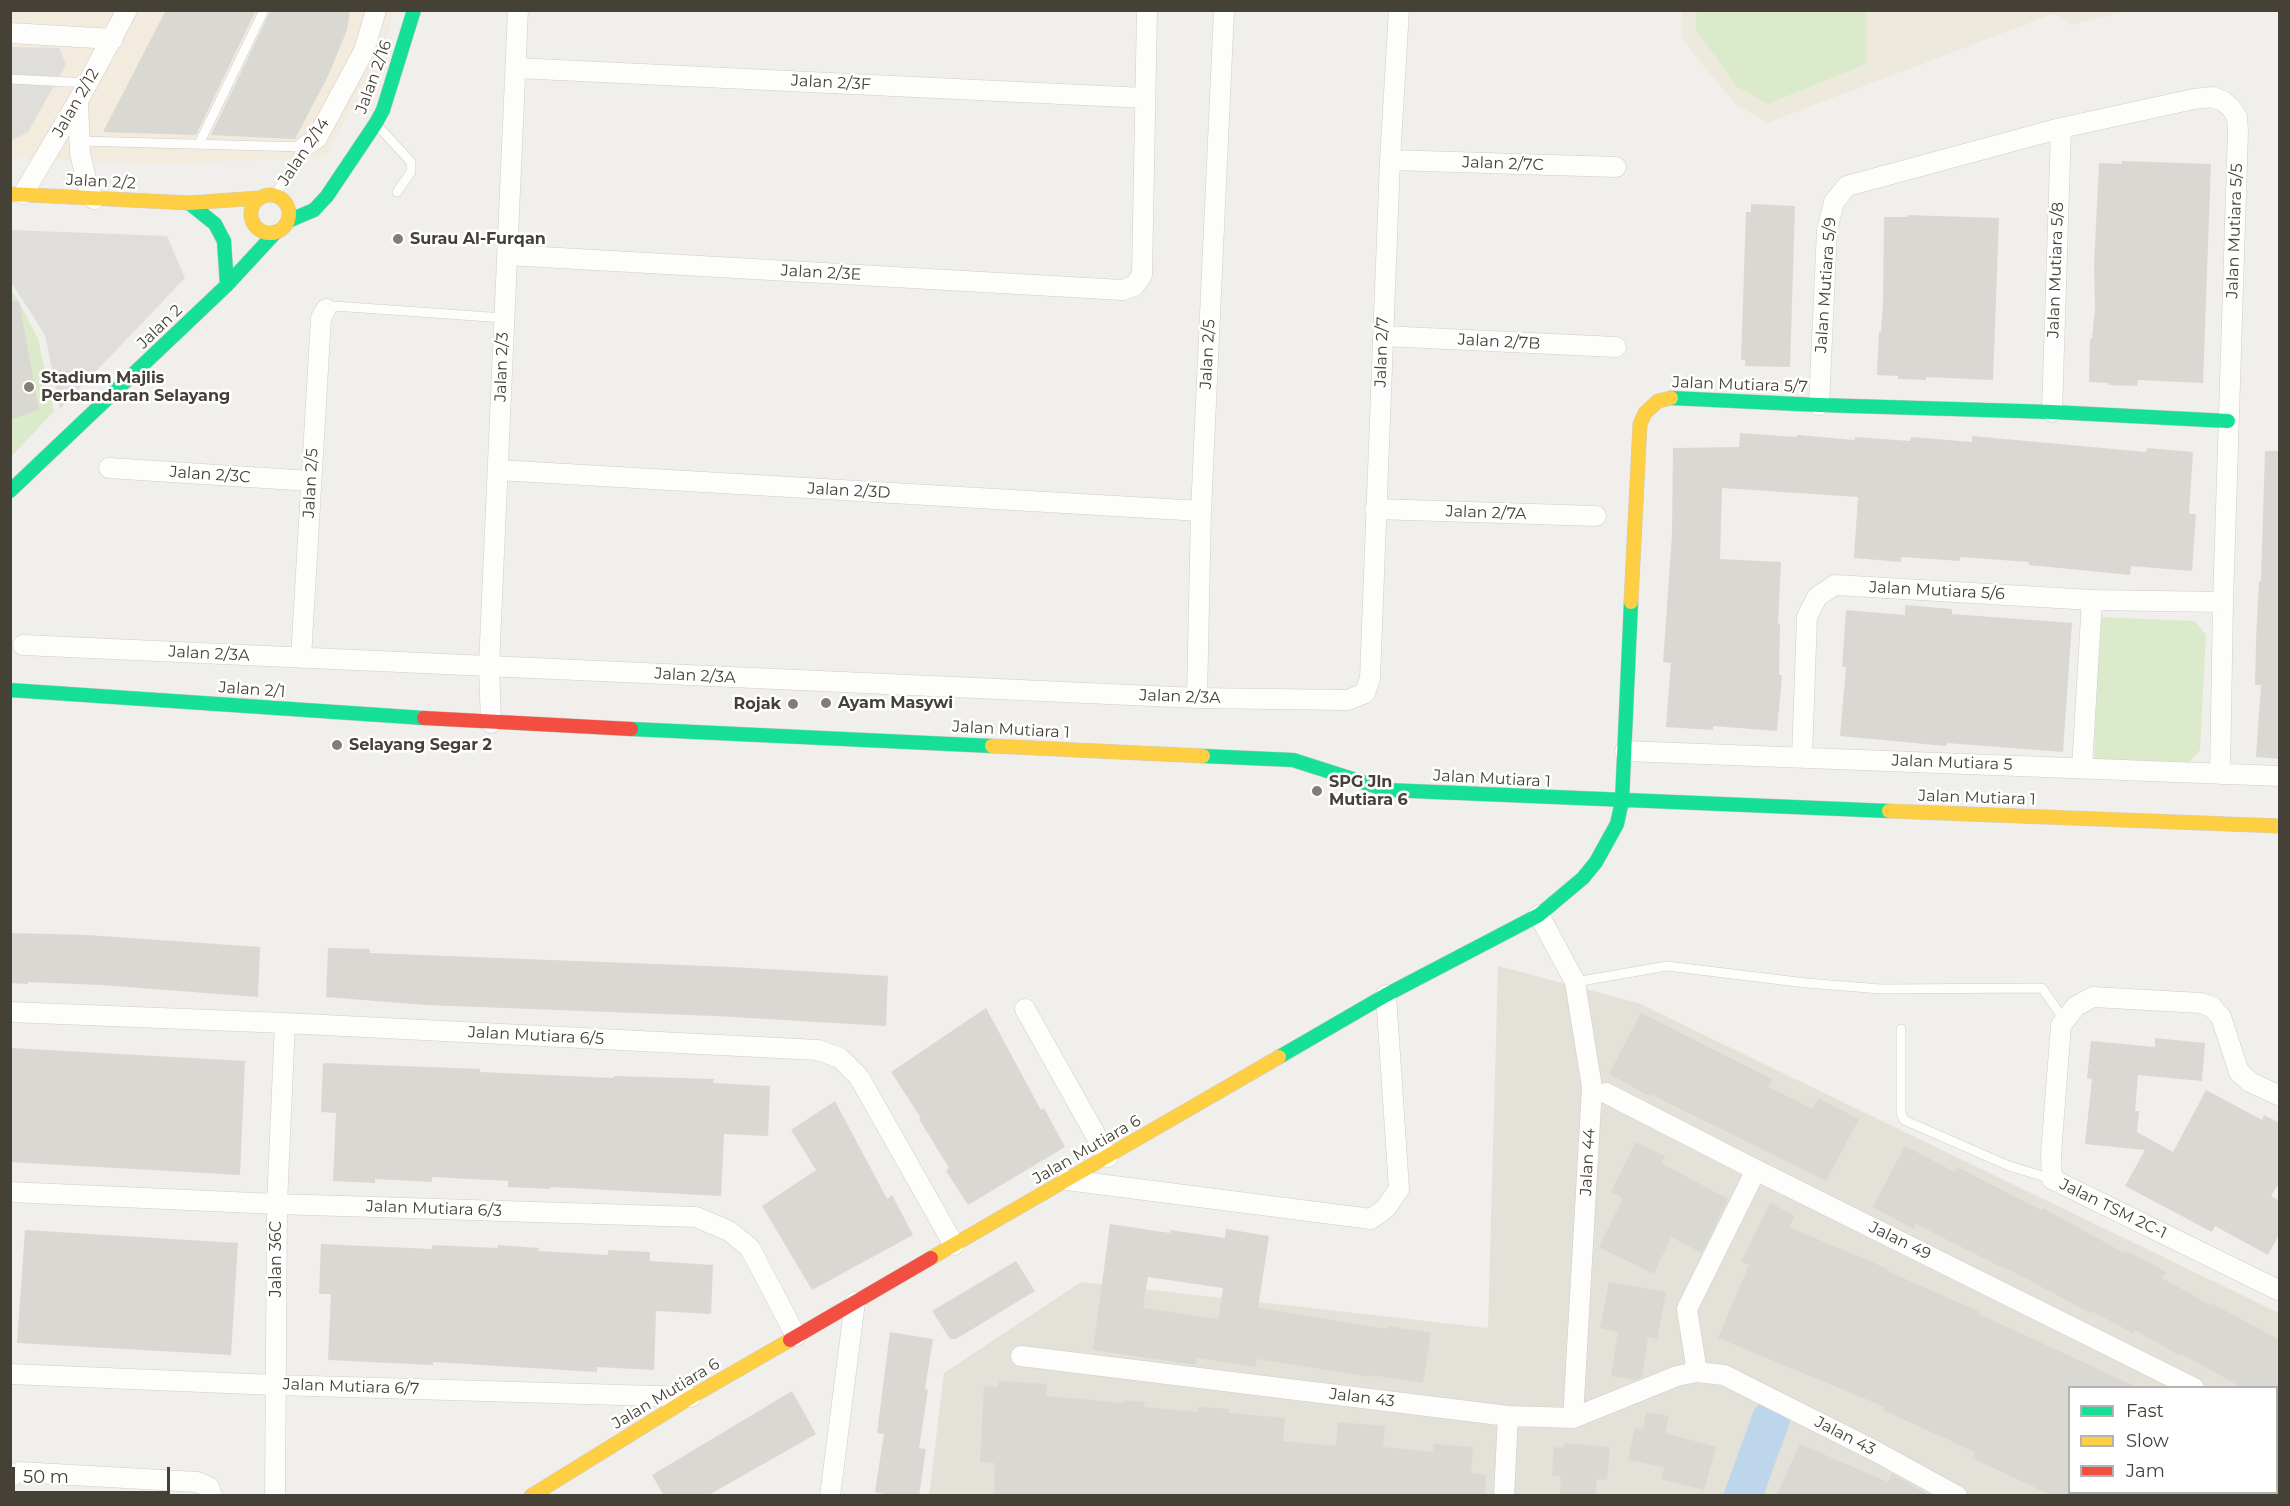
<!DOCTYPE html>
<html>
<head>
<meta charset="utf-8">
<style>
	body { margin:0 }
	#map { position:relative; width:2290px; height:1506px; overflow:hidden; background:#f0efeb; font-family:Montserrat,sans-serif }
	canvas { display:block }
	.frame { position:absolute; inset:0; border:12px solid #464137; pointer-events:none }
	.legend { position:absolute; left:2068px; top:1386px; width:210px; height:108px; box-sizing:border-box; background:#fff; border:2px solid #b5b3af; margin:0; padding:8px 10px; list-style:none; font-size:18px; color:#464137 }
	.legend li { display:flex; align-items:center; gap:12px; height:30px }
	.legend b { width:30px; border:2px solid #b5b3af }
	.scale { position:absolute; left:12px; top:1467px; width:158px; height:27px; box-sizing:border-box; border:3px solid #464137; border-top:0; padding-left:8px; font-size:18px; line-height:21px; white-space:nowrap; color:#464137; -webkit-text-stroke:4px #fff; paint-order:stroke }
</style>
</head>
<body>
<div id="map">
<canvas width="2290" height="1506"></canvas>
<div class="frame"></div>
<ul class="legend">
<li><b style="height:8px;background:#16e098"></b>Fast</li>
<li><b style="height:8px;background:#ffcf43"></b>Slow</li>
<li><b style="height:8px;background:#f24e42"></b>Jam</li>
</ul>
<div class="scale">50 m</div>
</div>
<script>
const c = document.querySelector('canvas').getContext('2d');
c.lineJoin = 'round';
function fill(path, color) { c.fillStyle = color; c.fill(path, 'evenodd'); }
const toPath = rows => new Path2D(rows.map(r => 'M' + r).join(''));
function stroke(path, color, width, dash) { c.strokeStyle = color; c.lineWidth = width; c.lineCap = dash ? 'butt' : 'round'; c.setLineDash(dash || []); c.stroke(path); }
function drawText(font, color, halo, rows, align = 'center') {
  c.font = font + ' Montserrat,sans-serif'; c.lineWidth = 5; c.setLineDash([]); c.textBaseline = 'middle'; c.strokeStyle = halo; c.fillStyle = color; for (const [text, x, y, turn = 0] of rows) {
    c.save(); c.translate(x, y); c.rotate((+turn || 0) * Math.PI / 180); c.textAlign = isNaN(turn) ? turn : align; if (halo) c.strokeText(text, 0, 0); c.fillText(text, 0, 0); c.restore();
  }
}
const residential = toPath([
	[1498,966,1638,1003,2279,1313,2279,1495,929,1496,944,1373,1081,1282,1488,1328],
	[2070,1388,2276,1388,2276,1492,2070,1492]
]);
const commercial = toPath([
	[10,11,393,11,388,35,326,157,158,164,11,157]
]);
const education = toPath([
	[1682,11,2127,11,2071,25,2053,14,1767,123,1735,104,1681,38]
]);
const green = toPath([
	[1697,11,1866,11,1866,64,1768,104,1736,86,1695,28],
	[10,290,18,300,38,339,54,411,11,457],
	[2099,617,2195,621,2206,635,2200,750,2187,765,2094,759]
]);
const parking = toPath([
	[11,47,59,48,66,64,28,132,11,141],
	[11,230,167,236,185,278,60,409,45,335,11,282]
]);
const river = toPath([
	[1743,1496,1771,1419]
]);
const building = toPath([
	[166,10,256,10,196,135,103,132],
	[271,10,350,10,347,30,328,76,295,139,211,135],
	[2122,161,2211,164,2203,383,2138,380,2137,386,2109,385,2109,383,2089,382,2090,339,2092,339,2095,309,2094,266,2099,163,2122,164],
	[1751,204,1795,206,1790,367,1745,366,1745,360,1741,360,1746,212,1751,212],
	[1907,215,1999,218,1993,380,1926,377,1926,380,1898,379,1898,376,1877,375,1879,332,1881,332,1883,303,1884,217,1907,217],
	[19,301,39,410,10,420,10,302],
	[1740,433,1797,437,1797,435,1855,440,1855,437,1910,441,1911,437,1972,442,1972,436,2146,452,2147,448,2193,452,2189,514,2196,514,2192,571,2131,566,2130,575,2029,565,2029,562,1960,557,1960,561,1901,557,1901,562,1854,558,1858,497,1722,488,1720,559,1781,562,1778,624,1780,624,1779,675,1782,675,1777,731,1713,726,1713,730,1666,727,1671,663,1663,662,1672,534,1673,448,1739,447],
	[2265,451,2280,451,2280,759,2256,757,2261,685,2255,685,2256,641,2259,581,2261,581],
	[1905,605,1952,609,1952,614,2072,623,2063,752,1947,743,1946,746,1840,736,1846,667,1842,667,1846,610,1905,615],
	[10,933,87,935,260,947,258,997,101,985,28,982,28,984,10,983],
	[328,948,370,949,370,953,733,967,888,976,886,1026,715,1016,426,1005,326,997],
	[986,1008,1041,1110,1044,1108,1065,1147,968,1205,946,1171,949,1168,919,1119,921,1118,891,1072],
	[1641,1013,1772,1079,1768,1087,1813,1109,1818,1098,1859,1119,1826,1181,1650,1094,1649,1096,1609,1074],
	[2155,1038,2205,1043,2202,1081,2138,1075,2135,1111,2139,1111,2137,1132,2173,1152,2206,1090,2262,1120,2264,1115,2280,1123,2280,1181,2271,1196,2280,1201,2280,1233,2268,1255,2215,1226,2212,1232,2125,1186,2145,1150,2085,1144,2092,1079,2087,1078,2091,1041,2155,1047],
	[10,1048,245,1061,240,1175,10,1162],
	[323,1063,480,1069,480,1072,614,1078,614,1076,714,1079,713,1083,770,1086,768,1136,724,1134,721,1196,550,1187,550,1189,508,1187,508,1181,432,1177,432,1182,375,1179,375,1183,333,1181,336,1113,321,1112],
	[835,1101,887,1199,892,1195,913,1235,812,1290,762,1206,816,1170,791,1130],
	[1636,1142,1665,1156,1661,1163,1728,1199,1702,1253,1671,1237,1654,1274,1599,1247,1623,1198,1611,1192],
	[1905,1146,1955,1172,1957,1167,2041,1210,2043,1208,2124,1253,2125,1250,2166,1272,2162,1278,2210,1305,2211,1303,2280,1340,2280,1388,2243,1388,2181,1354,2180,1356,2135,1330,2133,1333,2091,1311,2090,1313,2010,1270,2009,1271,1916,1224,1914,1229,1873,1207],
	[1770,1203,1795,1216,1789,1227,1888,1269,1887,1271,1980,1312,1979,1314,2139,1388,2070,1388,2070,1496,2053,1496,1972,1458,1975,1452,1883,1410,1885,1407,1718,1338,1749,1265,1741,1262],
	[1110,1224,1170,1233,1170,1230,1225,1238,1226,1229,1269,1236,1258,1308,1387,1329,1387,1326,1431,1333,1423,1383,1371,1375,1371,1377,1257,1359,1255,1367,1197,1358,1196,1365,1093,1350],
	[1148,1277,1223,1288,1218,1319,1143,1308],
	[25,1230,238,1243,231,1355,17,1343],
	[321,1244,432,1249,432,1245,497,1248,498,1245,539,1248,539,1251,608,1255,608,1250,650,1252,650,1261,713,1265,711,1314,656,1311,654,1370,597,1367,597,1372,433,1362,433,1365,328,1360,331,1294,319,1294],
	[1016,1261,1035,1291,956,1339,950,1339,932,1311],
	[1609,1282,1666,1292,1657,1339,1648,1337,1642,1377,1636,1380,1611,1376,1618,1332,1600,1328],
	[890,1332,933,1339,925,1389,928,1390,919,1448,926,1449,919,1496,895,1496,875,1492,884,1434,877,1433],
	[999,1381,1047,1384,1046,1396,1124,1403,1124,1400,1145,1402,1144,1407,1198,1412,1198,1407,1230,1409,1229,1413,1285,1418,1283,1441,1336,1446,1338,1422,1385,1426,1383,1447,1433,1452,1433,1444,1473,1447,1471,1473,1486,1475,1485,1496,994,1496,995,1463,980,1462,984,1386,998,1387],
	[792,1391,816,1434,707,1496,664,1496,652,1475],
	[1646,1412,1669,1416,1665,1433,1716,1447,1704,1490,1661,1479,1664,1467,1628,1460,1635,1427,1643,1429],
	[1565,1443,1610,1447,1607,1480,1597,1479,1595,1496,1560,1496,1561,1477,1552,1476,1554,1447,1564,1448],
	[1800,1444,1888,1482,1892,1474,1931,1496,1776,1496]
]);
const lane = toPath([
	[10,79,88,83],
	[377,125,411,162,411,172,397,192],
	[79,141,304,147],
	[199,144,264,10],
	[275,195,304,147],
	[326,309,334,306,504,318],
	[1575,982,1667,966,1806,983,1881,989,2042,988,2065,1021],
	[1901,1029,1901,1113,1904,1120,2009,1166,2052,1179]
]);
const street = toPath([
	[10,33,113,39],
	[516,68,1145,98],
	[78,101,80,153,87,183,94,199],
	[304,147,317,138,364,51,376,10],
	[1390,160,1616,167],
	[23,194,78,101,127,10],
	[507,255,1123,290,1134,286,1142,275,1147,10],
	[1383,336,1616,347],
	[1819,405,1827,230,1834,202,1847,186,2061,128,2194,99,2212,97,2223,101,2231,108,2237,117,2238,131,2223,602,2220,774],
	[2052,412,2061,128],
	[109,468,311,481],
	[498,470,1201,511],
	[1375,509,1596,516],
	[23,645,1197,698,1348,700,1365,693,1370,678,1390,160,1399,10],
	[301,658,321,318,326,309],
	[1197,698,1201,511,1224,10],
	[491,723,489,666,518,10],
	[1625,751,2280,776],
	[1802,757,1807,617,1817,597,1835,585,2092,600,2223,602],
	[2082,768,2092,600],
	[1539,915,1575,982,1592,1087,1573,1418],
	[1025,1009,1108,1157],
	[10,1012,285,1023,818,1050,840,1058,859,1077,954,1245],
	[1606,1093,1756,1170,2194,1388],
	[2280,1096,2250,1082,2239,1072,2221,1017,2212,1007,2201,1003,2093,997,2076,1006,2061,1025,2051,1154,2052,1179,2280,1291],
	[1067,1180,1371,1219,1386,1208,1399,1189,1386,995],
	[10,1192,277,1204,696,1217,729,1231,750,1248,796,1336],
	[1021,1356,1508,1416,1573,1418,1677,1376,1697,1372,1724,1375,1877,1452,1957,1496],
	[1697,1372,1687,1309,1756,1170],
	[10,1374,275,1385,691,1397],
	[2276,1428,2280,1430],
	[10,1477,19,1472,197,1482,209,1487,212,1496],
	[275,1496,277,1204,285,1023],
	[830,1496,855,1302],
	[1504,1496,1508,1416]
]);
const fast = toPath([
	[189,203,215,224,224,241,227,285],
	[288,221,314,210,327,196,376,123,383,110,414,10],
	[1671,398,1819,405,2052,412,2228,421],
	[10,491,227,285,276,232],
	[10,690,424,718],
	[631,729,992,746],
	[1203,756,1293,760,1387,790,1889,811],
	[1279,1057,1386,995,1539,915,1583,878,1596,862,1617,824,1622,801,1631,602]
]);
const slow = toPath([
	[10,194,189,203,259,198],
	'251 214a19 19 0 1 1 38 0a19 19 0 1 1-38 0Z',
	[1631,602,1640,424,1645,413,1658,401,1671,398],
	[992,746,1203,756],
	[1889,811,2280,826],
	[931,1258,1279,1057],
	[531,1496,691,1397,790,1340]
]);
const jam = toPath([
	[424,718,631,729],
	[790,1340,931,1258]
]);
const markers = [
	[398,239,6,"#827e76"],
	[29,387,6,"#827e76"],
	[826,703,6,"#827e76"],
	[793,704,6,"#827e76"],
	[337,745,6,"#827e76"],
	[1317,791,6,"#827e76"]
];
const streetNames = [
	["Jalan 2/16",374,77,-70],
	["Jalan 2/3F",831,83,3],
	["Jalan 2/12",76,103,-60],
	["Jalan 2/14",304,152,-56],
	["Jalan 2/7C",1503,164,2],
	["Jalan 2/2",101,182,3],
	["Jalan Mutiara 5/5",2235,231,-88],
	["Jalan Mutiara 5/8",2056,270,-88],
	["Jalan 2/3E",821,273,3],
	["Jalan Mutiara 5/9",1826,285,-86],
	["Jalan 2",160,327,-44],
	["Jalan 2/7B",1499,342,3],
	["Jalan 2/7",1382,352,-88],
	["Jalan 2/5",1208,354,-87],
	["Jalan 2/3",502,367,-88],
	["Jalan Mutiara 5/7",1740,385,2],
	["Jalan 2/3C",210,475,4],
	["Jalan 2/5",311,483,-87],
	["Jalan 2/3D",849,491,3],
	["Jalan 2/7A",1486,513,2],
	["Jalan Mutiara 5/6",1937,591,3],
	["Jalan 2/3A",209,654,3],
	["Jalan 2/3A",695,676,3],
	["Jalan 2/1",252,690,4],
	["Jalan 2/3A",1180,697,2],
	["Jalan Mutiara 1",1011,730,3],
	["Jalan Mutiara 5",1952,763,2],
	["Jalan Mutiara 1",1492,779,3],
	["Jalan Mutiara 1",1977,798,2],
	["Jalan Mutiara 6/5",536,1036,3],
	["Jalan Mutiara 6",1087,1150,-30],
	["Jalan 44",1588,1162,-87],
	["Jalan Mutiara 6/3",434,1209,2],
	["Jalan TSM 2C-1",2113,1209,26],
	["Jalan 49",1900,1241,26],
	["Jalan 36C",276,1259,-90],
	["Jalan Mutiara 6/7",351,1387,2],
	["Jalan Mutiara 6",666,1394,-31],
	["Jalan 43",1362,1398,7],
	["Jalan 43",1845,1436,27]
];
const poiNames = [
	["Surau Al-Furqan",410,239],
	["Stadium Majlis",41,378],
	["Perbandaran Selayang",41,396],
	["Ayam Masywi",838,703],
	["Rojak",781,704,"right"],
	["Selayang Segar 2",349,745],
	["SPG Jln",1329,782],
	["Mutiara 6",1329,800]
];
fill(residential, '#e4e1d8');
fill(commercial, '#f2ebde');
fill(education, '#edeadd');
fill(green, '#dceacc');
fill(parking, '#dfdeda');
stroke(river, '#bdd6ec', 38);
fill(building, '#dad8d3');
stroke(lane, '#cecdc8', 10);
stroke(street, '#cecdc8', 21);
stroke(fast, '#cfccc2', 15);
stroke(slow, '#cfccc2', 15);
stroke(jam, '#cfccc2', 15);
stroke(lane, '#fdfdfc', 9);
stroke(street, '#fdfdfc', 20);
stroke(fast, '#16e098', 14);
stroke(slow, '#ffcf43', 14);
stroke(jam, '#f24e42', 14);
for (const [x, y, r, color] of markers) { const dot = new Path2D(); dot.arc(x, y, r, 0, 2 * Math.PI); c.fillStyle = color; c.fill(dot); stroke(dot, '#fff', 2); }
drawText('16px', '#464137', '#fff', streetNames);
drawText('bold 16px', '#464137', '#fff', poiNames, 'left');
</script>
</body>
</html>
